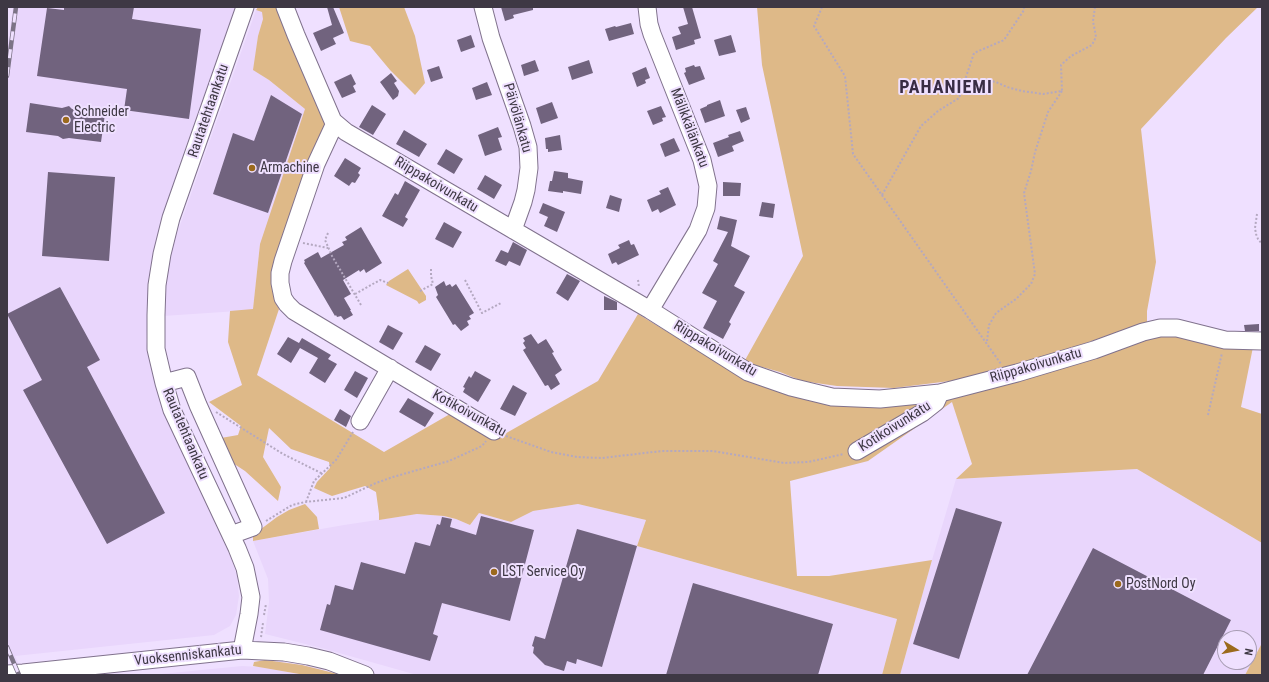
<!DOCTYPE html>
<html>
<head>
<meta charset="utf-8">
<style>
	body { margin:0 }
	#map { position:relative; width:1269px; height:682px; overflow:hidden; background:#efe0ff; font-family:"Roboto Condensed",sans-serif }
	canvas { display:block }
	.frame { position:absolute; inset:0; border:8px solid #3e3844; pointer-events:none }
	.north { position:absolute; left:1217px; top:630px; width:40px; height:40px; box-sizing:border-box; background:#efe0ff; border:1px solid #a89db4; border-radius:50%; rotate:100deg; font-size:11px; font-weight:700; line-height:16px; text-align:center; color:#3e3844 }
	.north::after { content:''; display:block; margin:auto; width:14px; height:18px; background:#9b6a1d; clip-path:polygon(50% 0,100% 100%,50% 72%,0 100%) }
</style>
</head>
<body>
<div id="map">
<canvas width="1269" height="682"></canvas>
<div class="frame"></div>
<div class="north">N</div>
</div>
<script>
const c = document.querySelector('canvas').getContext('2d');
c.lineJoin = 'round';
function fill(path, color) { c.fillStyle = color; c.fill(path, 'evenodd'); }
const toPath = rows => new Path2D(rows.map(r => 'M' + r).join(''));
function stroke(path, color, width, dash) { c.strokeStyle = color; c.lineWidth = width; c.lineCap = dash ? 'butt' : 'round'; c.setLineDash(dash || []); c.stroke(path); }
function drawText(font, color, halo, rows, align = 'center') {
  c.font = font + ' "Roboto Condensed",sans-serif'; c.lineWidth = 4; c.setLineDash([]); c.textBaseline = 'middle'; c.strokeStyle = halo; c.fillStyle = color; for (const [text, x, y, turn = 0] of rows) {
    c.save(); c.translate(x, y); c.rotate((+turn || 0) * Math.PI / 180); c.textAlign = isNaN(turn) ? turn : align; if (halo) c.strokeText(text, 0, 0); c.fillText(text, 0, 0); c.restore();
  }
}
const built = toPath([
	[13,7,236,7,179,165,153,257,146,342,160,400,231,558,237,576,239,596,236,615,230,626,214,635,15,656,24,675,17,675,7,654,7,51],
	[256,10,263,12,263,19,258,36,254,70,269,80,305,109,260,244,253,310,163,316,165,284,173,245],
	[1137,469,1262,543,1262,643,1245,675,900,675,932,560,956,479],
	[1225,638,1249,638,1249,662,1225,662],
	[578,504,646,520,637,546,897,619,882,675,417,675,325,649,265,634,269,602,268,579,253,541,344,525,417,514,444,516,456,519,470,525,479,513,511,522,533,511],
	[242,666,260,667,305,675,151,675]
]);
const green = toPath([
	[258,7,277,7,282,15,295,53,325,121,325,131,273,288,275,302,279,309,257,375,384,452,450,414,494,440,598,381,638,314,714,360,826,404,862,407,887,407,1162,335,1253,347,1241,407,1262,414,1262,543,1137,469,956,479,972,464,952,402,868,461,790,481,797,576,829,576,932,560,900,675,882,675,897,619,637,546,646,520,578,504,533,511,511,522,479,513,470,525,456,519,444,516,417,514,379,520,379,514,376,492,365,486,332,496,314,488,317,482,330,468,329,462,291,449,269,428,263,457,281,487,278,501,245,471,225,458,221,438,238,435,241,426,209,402,242,385,228,342,230,311,253,309,260,244,305,109,269,80,253,70,258,36,263,19,262,12,256,10],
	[339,7,404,7,415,36,425,83,415,95,390,70,370,46,350,41],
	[757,7,1258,7,1226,38,1141,129,1156,262,1147,311,1147,322,1022,365,950,381,894,388,837,386,802,381,780,372,744,362,803,256,762,65],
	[408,269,426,296,426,300,419,304,417,301,386,285,389,281],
	[305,504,317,517,319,529,253,541,253,535,277,517,289,510],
	[1262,643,1262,675,1245,675],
	[265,660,302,665,342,675,305,675,253,666,254,662]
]);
const building = toPath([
	[64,7,134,7,132,19,201,29,189,119,124,110,127,89,37,76,47,8,64,10],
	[327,7,333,7,344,33,333,38,336,44,321,51,313,33,332,25],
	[501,7,533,7,533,10,513,15,514,18,505,21],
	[683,7,692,7,701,38,694,40,695,44,676,50,672,37,681,34,678,27,688,24],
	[631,23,634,34,609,41,605,29,615,26,616,27],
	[471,35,475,47,461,52,457,40],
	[731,35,736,52,719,56,714,40],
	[535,60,539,71,524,76,521,65],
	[589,60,593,73,572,80,568,67],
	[694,65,695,67,700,66,705,79,689,85,684,73,686,72,685,68],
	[439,66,443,78,431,82,427,70],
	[646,67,650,78,645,80,646,83,637,87,632,73],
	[391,73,397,81,394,83,399,91,398,96,393,100,380,82],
	[351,74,356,84,353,86,356,92,342,98,334,82],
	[487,82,492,95,476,100,472,88],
	[271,95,302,114,268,213,213,194,233,133,254,141],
	[720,100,725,116,705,123,700,109,707,106,707,105],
	[552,102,558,118,541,124,536,108],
	[30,103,62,108,69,106,72,109,105,114,101,142,69,138,63,139,58,136,26,132],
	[372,105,386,114,373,135,359,127],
	[661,106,666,117,662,118,663,121,653,125,647,111],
	[746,107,750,119,741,123,736,110],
	[498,127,502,137,498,138,502,150,485,156,478,135],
	[404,130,427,144,419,157,396,144],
	[740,131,744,141,732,146,734,151,718,157,713,143,729,137,728,135],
	[560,135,562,150,548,152,548,149,546,149,545,138],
	[674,138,680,151,665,157,660,144],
	[446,149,463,159,454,174,437,164],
	[345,158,361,168,358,173,360,175,355,183,352,182,349,186,334,176],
	[554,171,568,173,568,178,583,181,581,194,563,191,563,193,548,191,550,181,552,181],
	[48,172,115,177,109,261,42,256],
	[485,175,502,185,494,199,477,189],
	[405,181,420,190,405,217,408,219,403,227,382,216,395,193,398,195],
	[723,182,741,183,740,196,723,196],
	[668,187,676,205,660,213,658,209,652,212,647,200,661,194,659,191],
	[610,195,622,199,619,212,606,208],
	[762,202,775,204,773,218,759,216],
	[543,203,565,212,557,232,544,226,548,217,539,213],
	[720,216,737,220,731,246,750,256,734,286,745,292,729,322,731,324,723,339,703,328,717,301,702,293,718,264,713,261,728,232,717,229],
	[444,222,462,232,453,248,435,239],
	[361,227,382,263,366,273,364,269,360,272,359,270,343,280,351,294,344,298,351,310,350,310,353,315,344,320,341,316,337,317,336,315,335,316,304,263,305,262,304,260,318,252,321,258,344,245,342,242,347,240,345,237],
	[629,240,631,245,634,244,639,255,618,265,616,262,612,264,608,254,620,248,618,245],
	[513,242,527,250,520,266,509,261,506,266,495,261,501,250,508,253],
	[567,274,580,281,568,301,556,293],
	[444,281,446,286,450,284,452,287,456,284,474,313,469,316,471,319,467,321,469,325,461,331,455,324,453,325,436,297,438,295,435,287],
	[60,287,100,360,87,367,165,513,107,544,23,390,42,380,7,314],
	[604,296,617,302,617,310,604,310],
	[1259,324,1259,331,1245,331,1244,325],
	[388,325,403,333,393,350,379,342],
	[531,334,538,344,546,339,554,352,552,353,562,370,555,375,560,384,551,390,548,385,545,386,523,350,526,348,523,343,525,341,523,338],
	[288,337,299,343,302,338,331,355,328,359,337,364,325,383,309,373,318,358,300,348,291,363,277,354],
	[425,345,441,354,431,371,415,362],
	[355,371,368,378,357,398,344,390],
	[475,371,491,380,478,402,463,392,465,388,463,387,469,376,471,378],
	[513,385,527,393,515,416,500,409],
	[408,398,434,413,425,427,399,412],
	[340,409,351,416,346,427,334,420],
	[956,508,1002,522,959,659,913,644],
	[481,516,534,530,510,621,442,603,433,634,438,636,430,661,320,630,327,604,330,605,335,585,353,590,361,562,405,574,415,542,430,546,437,524,440,525,442,517,452,519,450,527,476,535],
	[577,529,637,546,602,667,577,659,576,664,567,661,564,671,545,665,533,653,534,647,532,646,535,636,545,639],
	[1093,548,1231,620,1203,675,1027,675],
	[693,583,833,624,818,675,666,675]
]);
const path = toPath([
	[822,7,814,26,845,76,853,154,1001,364],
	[965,83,986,80,996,82,1007,87,1022,91,1043,94,1062,91,1061,65,1071,56,1092,45,1096,37,1093,21,1095,7],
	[882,195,921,126,938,111,959,98,974,53,1004,40,1024,10,1024,7],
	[1257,214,1255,228,1256,234,1258,239,1262,244],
	[328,233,325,240,332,256,361,305],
	[303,243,328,248],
	[465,280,482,313,501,303],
	[638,280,639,287],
	[420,291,433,284,431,276,431,268],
	[355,294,380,280,388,283],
	[987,341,989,325,996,313,1016,299,1031,284,1035,274,1024,193,1031,171,1035,152,1048,112,1062,91],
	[216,412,283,454,323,474],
	[1208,415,1222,353],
	[506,436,551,452,577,457,602,458,662,451,713,451,784,463,808,462,844,454],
	[306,502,314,481,336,460,353,432],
	[266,521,292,505,305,502,344,498,376,483,393,477,449,461,482,446,486,441],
	[264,615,266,604],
	[261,637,263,623]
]);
const minor = toPath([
	[285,7,296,35,333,121,346,132,650,310,748,372,791,387,832,397,880,399,940,393,1017,373,1094,350,1143,332,1160,328,1177,328,1225,340,1262,341],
	[483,7,491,38,522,126,528,147,529,168,526,190,523,202,513,230],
	[647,7,649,24,652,34,702,160,708,186,706,208,698,230,650,310],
	[335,123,316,164,283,261,280,273,280,283,283,298,287,304,294,311,494,431],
	[164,383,187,377,198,405,253,527,231,535],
	[360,421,390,368],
	[857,451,922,413,936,402,940,393],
	[242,650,249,614,251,597,245,568,237,548,172,410,164,383,156,349,156,315,157,285,162,254,171,218,245,7],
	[7,674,23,673,242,650,284,652,308,656,329,661,365,675]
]);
const rail = toPath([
	[7,76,16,7],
	[7,647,19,675]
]);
const markers = [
	[66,120,4,"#9b6a1d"],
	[252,168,4,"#9b6a1d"],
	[494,572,4,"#9b6a1d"],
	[1118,584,4,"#9b6a1d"]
];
const streetNames = [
	["Rautatehtaankatu",209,111,-71],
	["Päivölänkatu",517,118,74],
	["Mälikkälänkatu",689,128,69],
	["Riippakoivunkatu",436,185,31],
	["Riippakoivunkatu",715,349,31],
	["Riippakoivunkatu",1036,366,-16],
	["Kotikoivunkatu",469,414,29],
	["Kotikoivunkatu",895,427,-32],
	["Rautatehtaankatu",185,434,67],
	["Vuoksenniskankatu",188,656,-6]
];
const poiNames = [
	["Schneider",74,112],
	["Electric",74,128],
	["Armachine",260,168],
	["LST Service Oy",502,572],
	["PostNord Oy",1126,584]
];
const districtNames = [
	["PAHANIEMI",946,88]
];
fill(built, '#e9d6fc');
fill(green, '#deb988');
fill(building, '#71637e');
stroke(minor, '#80728d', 19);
stroke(path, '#b4a8c0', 2, [2, 2]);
stroke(minor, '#fff', 17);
stroke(rail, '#7c7386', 4.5);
stroke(rail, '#efe0ff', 3, [9]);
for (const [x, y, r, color] of markers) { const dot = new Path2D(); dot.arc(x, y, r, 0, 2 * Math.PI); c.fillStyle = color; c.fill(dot); stroke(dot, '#efe0ff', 1.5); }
drawText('14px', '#3e3844', '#efe0ff', streetNames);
drawText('14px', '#3e3844', '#efe0ff', poiNames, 'left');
c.letterSpacing = '1px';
drawText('bold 18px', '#382c44', '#efe0ff', districtNames);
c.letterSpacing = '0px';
</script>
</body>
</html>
